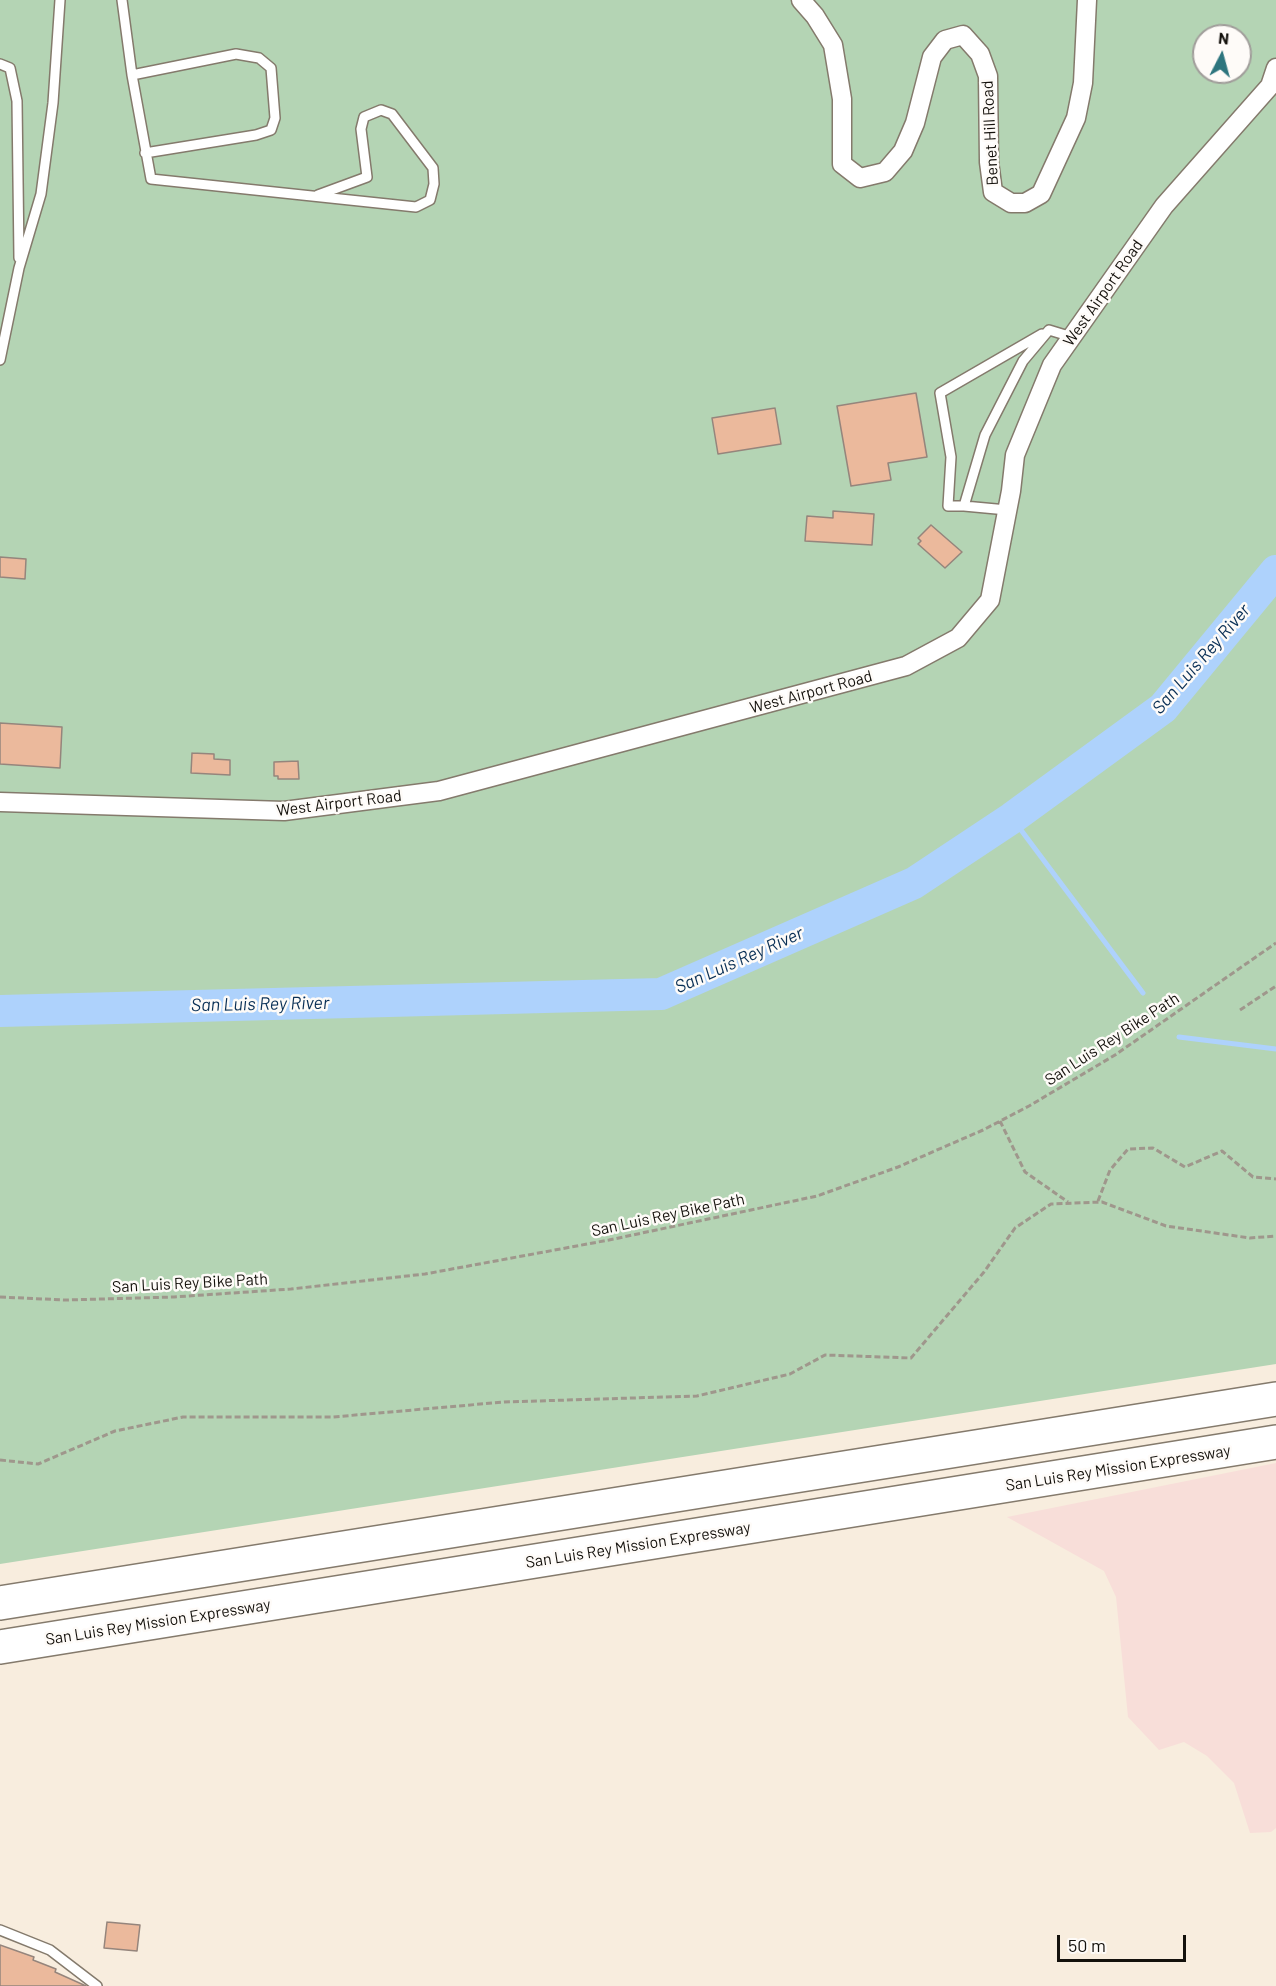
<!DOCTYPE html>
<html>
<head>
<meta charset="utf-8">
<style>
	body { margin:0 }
	#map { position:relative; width:1276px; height:1986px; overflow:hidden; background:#f8edde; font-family:Barlow,sans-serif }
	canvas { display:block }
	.north { position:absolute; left:1192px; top:24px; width:60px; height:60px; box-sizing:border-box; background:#fefbf8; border:2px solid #a09d9a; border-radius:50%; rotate:6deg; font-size:16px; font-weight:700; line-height:24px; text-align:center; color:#14110c }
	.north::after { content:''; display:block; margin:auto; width:21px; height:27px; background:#2d757e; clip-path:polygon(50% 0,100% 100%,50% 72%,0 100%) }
	.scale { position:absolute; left:1057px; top:1935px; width:129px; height:27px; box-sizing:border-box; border:3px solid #14110c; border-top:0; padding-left:8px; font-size:18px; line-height:21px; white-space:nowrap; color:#14110c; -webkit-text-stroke:4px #fefbf8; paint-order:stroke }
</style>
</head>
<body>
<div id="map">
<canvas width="1276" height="1986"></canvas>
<div class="north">N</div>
<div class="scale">50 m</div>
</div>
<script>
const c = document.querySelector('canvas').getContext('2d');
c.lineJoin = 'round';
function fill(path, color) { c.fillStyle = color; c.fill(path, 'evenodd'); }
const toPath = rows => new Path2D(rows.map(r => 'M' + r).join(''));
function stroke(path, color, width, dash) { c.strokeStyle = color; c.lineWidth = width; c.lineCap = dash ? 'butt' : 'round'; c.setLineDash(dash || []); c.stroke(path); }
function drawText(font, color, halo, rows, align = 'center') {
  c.font = font + ' Barlow,sans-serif'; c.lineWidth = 5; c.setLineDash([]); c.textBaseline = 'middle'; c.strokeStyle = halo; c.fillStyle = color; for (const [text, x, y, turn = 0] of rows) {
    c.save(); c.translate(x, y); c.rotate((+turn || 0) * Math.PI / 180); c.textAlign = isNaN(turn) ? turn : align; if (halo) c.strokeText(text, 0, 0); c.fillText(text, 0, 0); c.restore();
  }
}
const commercial = toPath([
	[1276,1463,1276,1828,1271,1832,1250,1833,1234,1783,1207,1756,1184,1742,1159,1750,1128,1717,1116,1597,1104,1571,1007,1517]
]);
const green = toPath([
	[0,0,1276,0,1276,1364,0,1564],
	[1204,36,1240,36,1240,72,1204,72]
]);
const stream = toPath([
	[1012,818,1143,993],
	[1179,1037,1276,1049]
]);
const river = toPath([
	[0,1011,661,994,914,883,1012,818,1163,708,1276,571]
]);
const building = toPath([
	[916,393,927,457,888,463,891,480,851,486,837,406,916,393],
	[775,408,781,444,718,454,712,418,775,408],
	[833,511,874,514,872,545,805,541,807,516,833,518,833,511],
	[931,525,962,552,945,568,918,544,921,541,918,538,931,525],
	[0,557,26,559,25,579,0,577,0,557],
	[0,723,62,727,60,768,0,764,0,723],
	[192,753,214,754,214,759,230,760,230,775,191,773,192,753],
	[298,761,299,779,278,779,278,776,274,776,274,762,298,761],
	[107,1922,140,1925,137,1951,104,1948,107,1922],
	[0,1945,34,1957,33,1960,56,1969,55,1972,86,1986,0,1986,0,1945]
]);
const path = toPath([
	[1240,1010,1276,986],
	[1000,1121,1025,1172,1068,1202],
	[1098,1201,1110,1170,1128,1149,1153,1148,1185,1167,1222,1151,1253,1177,1276,1179],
	[0,1297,65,1300,174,1297,291,1289,425,1274,609,1240,817,1196,898,1167,983,1130,1029,1106,1115,1055,1276,943],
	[0,1460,38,1464,115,1431,183,1417,333,1417,504,1402,697,1396,790,1374,825,1355,911,1358,984,1272,1015,1228,1051,1204,1102,1202,1166,1226,1250,1238,1276,1236]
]);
const lane = toPath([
	[122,0,132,75,151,179,416,207,430,200,434,184,433,168,392,114,381,110,364,117,361,129,367,177,318,195],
	[0,64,10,68,17,101,19,258],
	[132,75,236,54,259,58,271,68,275,118,271,130,256,135,145,153],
	[0,360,19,268,41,194,53,103,60,0],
	[964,506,948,506,951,457,940,393,1042,334],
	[1007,510,964,506,985,435,1023,361,1049,330,1072,337],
	[0,1930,50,1950,97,1986]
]);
const street = toPath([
	[801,0,815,16,833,45,842,99,842,164,860,178,885,172,903,151,915,123,932,57,945,40,963,35,980,54,988,76,989,162,993,192,1011,203,1025,203,1041,194,1076,118,1083,83,1087,0],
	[0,802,284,811,439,791,906,666,958,638,990,600,1011,491,1015,455,1052,365,1164,206,1270,86,1276,68]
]);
const highway = toPath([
	[0,1603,1276,1399],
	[0,1647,1276,1442]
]);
const streetNames = [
	["Benet Hill Road",990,133,-93],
	["West Airport Road",1103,293,-55],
	["West Airport Road",811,692,-15],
	["West Airport Road",339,803,-7],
	["San Luis Rey Bike Path",1112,1039,-33],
	["San Luis Rey Bike Path",668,1215,-12],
	["San Luis Rey Bike Path",190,1283,-3],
	["San Luis Rey Mission Expressway",1118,1468,-9],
	["San Luis Rey Mission Expressway",638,1545,-9],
	["San Luis Rey Mission Expressway",158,1622,-9]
];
const waterNames = [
	["San Luis Rey River",1201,659,-49],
	["San Luis Rey River",739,960,-24],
	["San Luis Rey River",260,1004,-1]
];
fill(commercial, '#f8ded9');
fill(green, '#b4d4b4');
stroke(stream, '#aed2fc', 5);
stroke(river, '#aed2fc', 32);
fill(building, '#ebb99c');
stroke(building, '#95857c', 1.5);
stroke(lane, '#847a6c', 12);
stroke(street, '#847a6c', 21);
stroke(highway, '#847a6c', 36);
stroke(path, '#9f978c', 3, [6, 3]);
stroke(lane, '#fff', 9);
stroke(street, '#fff', 18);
stroke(highway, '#fff', 33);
drawText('16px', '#14110c', '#fefbf8', streetNames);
drawText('italic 18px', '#0a3056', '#fefbf8', waterNames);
</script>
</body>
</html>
